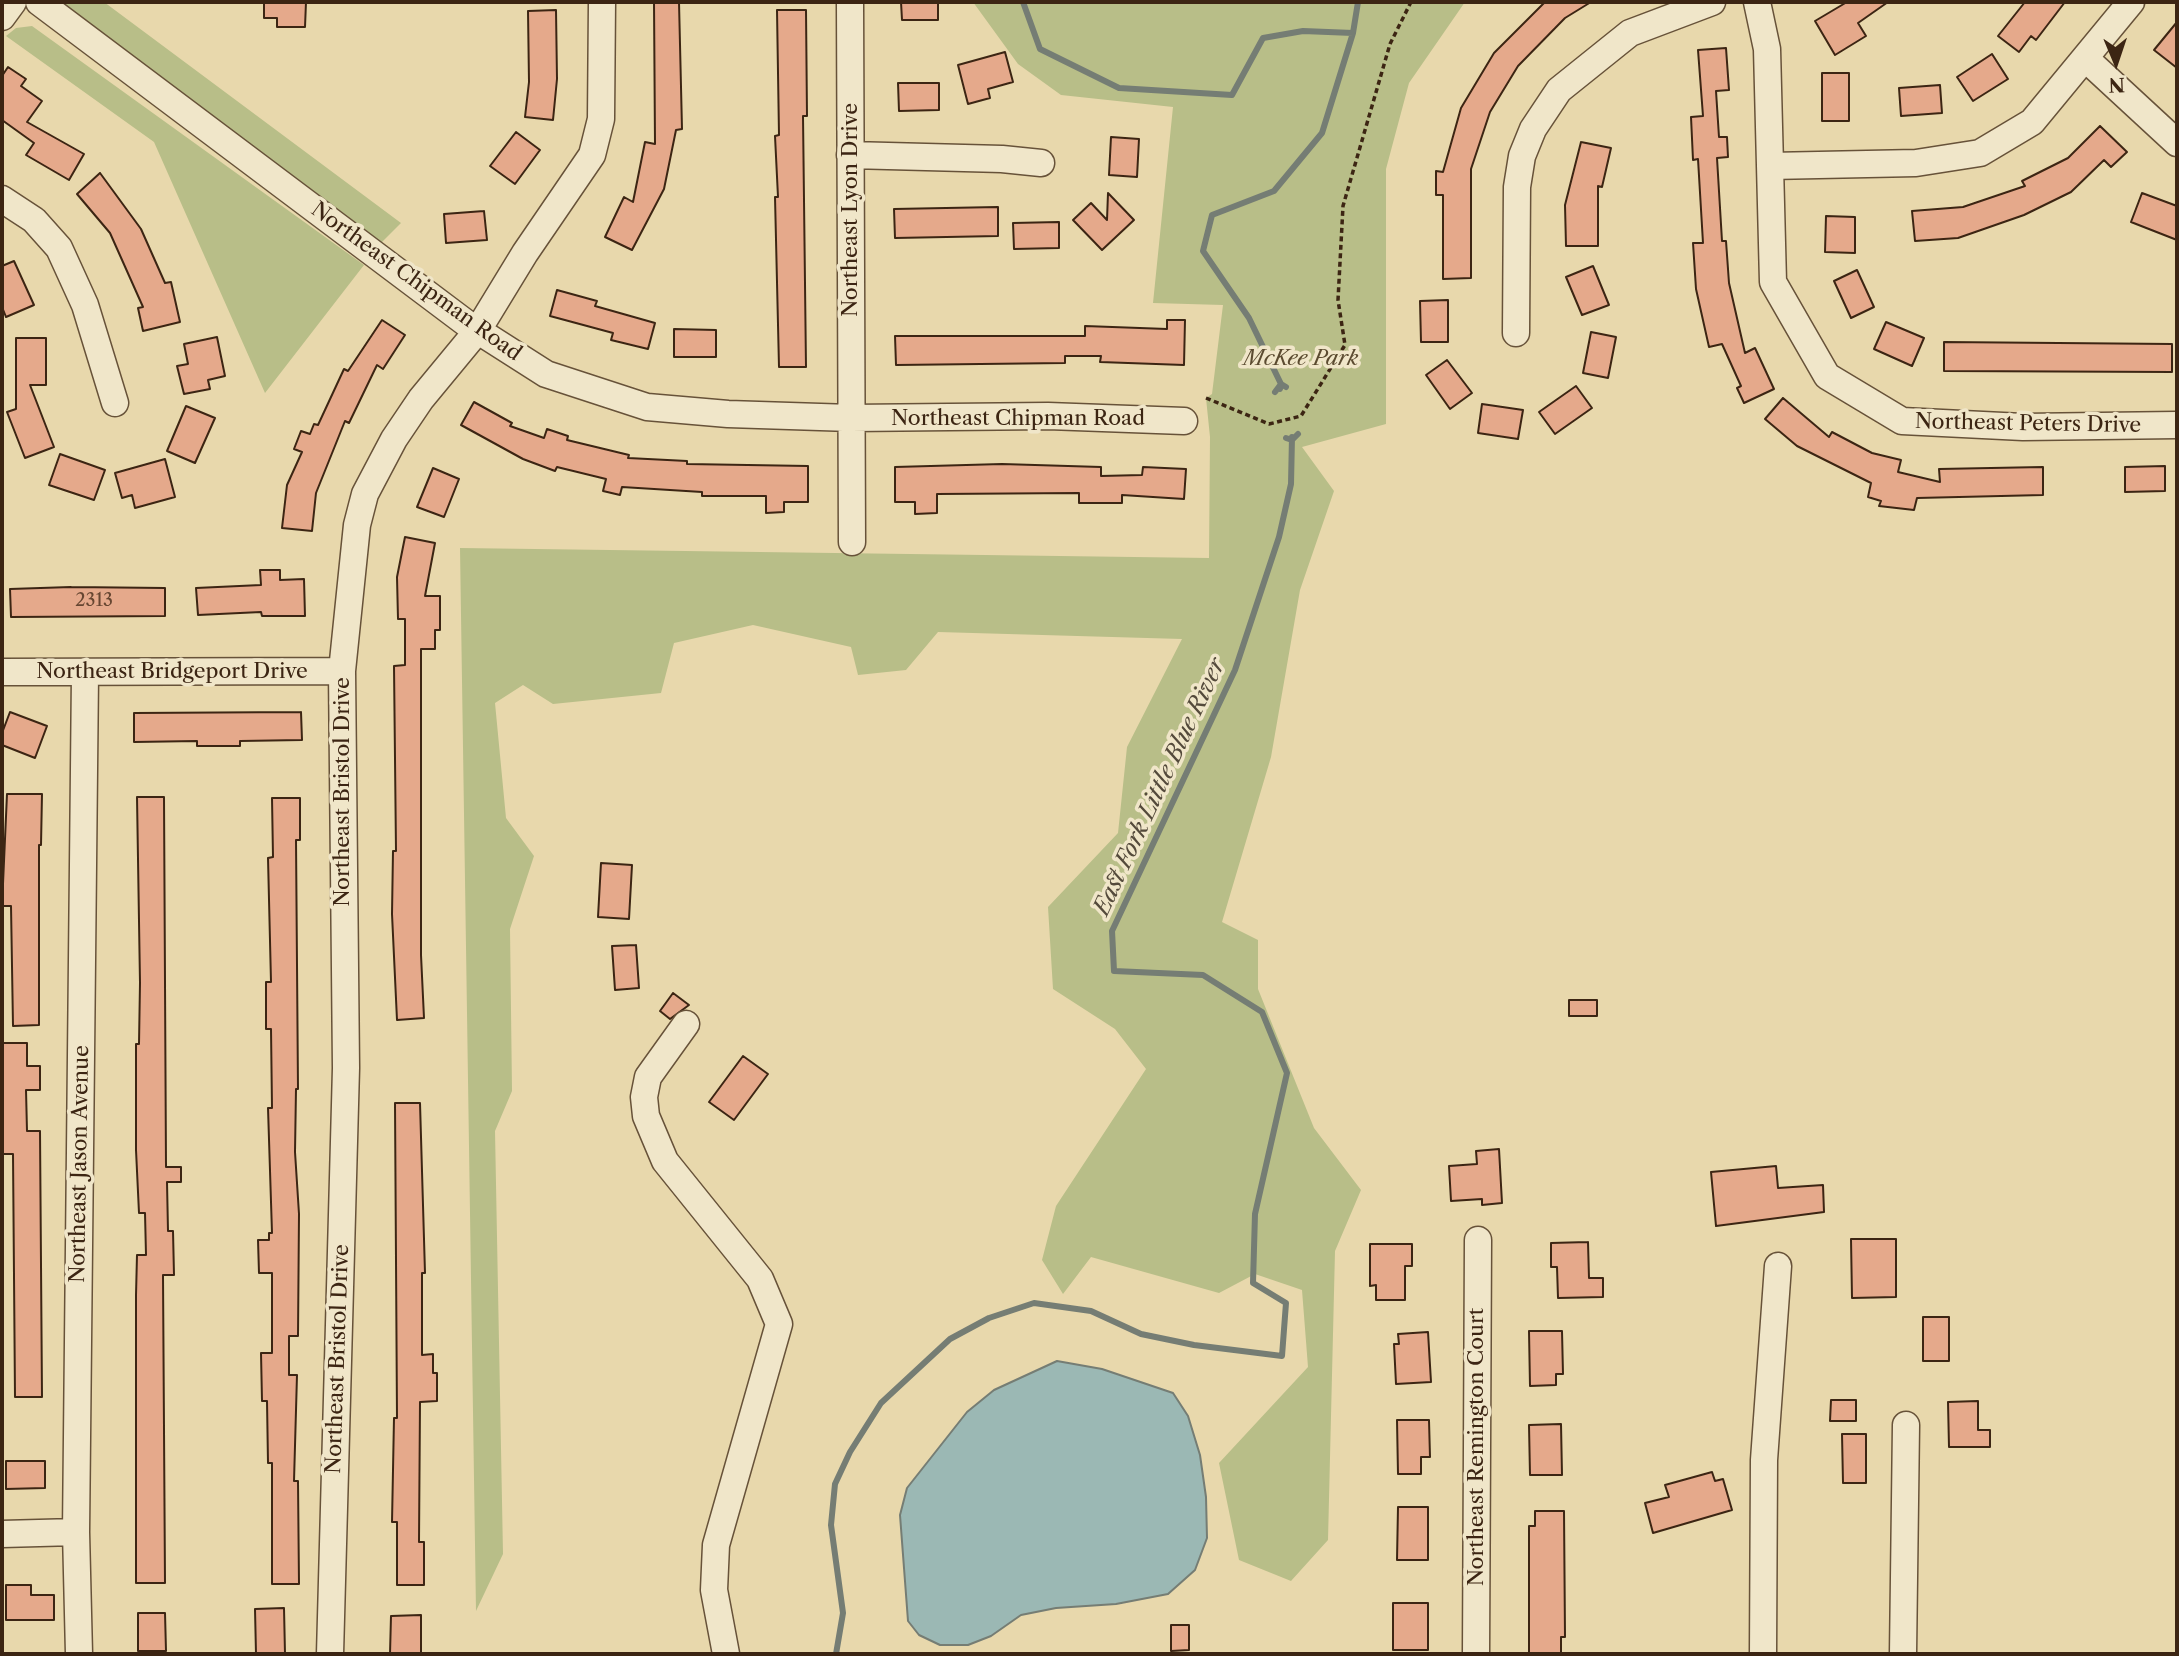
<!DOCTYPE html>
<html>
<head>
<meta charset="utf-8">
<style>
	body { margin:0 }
	#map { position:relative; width:2179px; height:1656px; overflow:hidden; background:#e8d8ac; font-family:"Libre Caslon Text",serif }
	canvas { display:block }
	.frame { position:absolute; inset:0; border:4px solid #3c2513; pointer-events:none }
	.north { position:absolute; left:2081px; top:28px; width:70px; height:70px; -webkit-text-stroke:5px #f0e6c9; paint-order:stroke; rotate:178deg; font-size:19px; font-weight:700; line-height:28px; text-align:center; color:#3c2513 }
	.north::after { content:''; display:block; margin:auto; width:24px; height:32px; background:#3c2513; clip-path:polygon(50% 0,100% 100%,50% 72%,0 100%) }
</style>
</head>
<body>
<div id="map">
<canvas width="2179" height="1656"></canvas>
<div class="frame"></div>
<div class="north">N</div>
</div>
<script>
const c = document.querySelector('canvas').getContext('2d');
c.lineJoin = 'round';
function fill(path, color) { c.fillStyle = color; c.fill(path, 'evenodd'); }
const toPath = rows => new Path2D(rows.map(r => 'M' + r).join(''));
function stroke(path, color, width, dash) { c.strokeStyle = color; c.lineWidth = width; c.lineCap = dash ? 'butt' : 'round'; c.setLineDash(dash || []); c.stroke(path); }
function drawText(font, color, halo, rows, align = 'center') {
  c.font = font + ' "Libre Caslon Text",serif'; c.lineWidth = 7; c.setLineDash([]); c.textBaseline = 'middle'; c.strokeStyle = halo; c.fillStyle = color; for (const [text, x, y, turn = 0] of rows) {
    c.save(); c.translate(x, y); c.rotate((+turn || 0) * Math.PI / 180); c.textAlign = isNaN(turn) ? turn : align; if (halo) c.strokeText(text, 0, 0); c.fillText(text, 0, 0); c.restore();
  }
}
const green = toPath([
	[56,2,104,2,401,223,379,245],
	[973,2,1465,2,1409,83,1386,169,1386,424,1302,447,1334,491,1300,590,1271,757,1222,922,1258,940,1258,989,1314,1128,1361,1190,1335,1251,1328,1540,1291,1581,1239,1560,1219,1463,1308,1367,1302,1290,1255,1274,1219,1293,1091,1257,1063,1294,1042,1260,1056,1206,1146,1069,1115,1029,1053,989,1048,907,1118,833,1127,747,1182,639,938,632,906,670,858,675,851,647,753,625,674,643,661,693,553,704,523,685,495,703,506,818,534,856,510,929,512,1091,495,1131,503,1554,476,1611,460,548,1209,558,1210,437,1206,398,1212,394,1223,305,1153,303,1173,107,1061,95,1018,64],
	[32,26,364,265,265,393,154,142,6,36,16,28]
]);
const water = toPath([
	[1057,1361,1102,1369,1173,1393,1188,1416,1200,1455,1206,1497,1207,1538,1195,1570,1168,1594,1116,1604,1056,1608,1021,1615,991,1636,968,1645,940,1645,919,1635,908,1621,900,1515,907,1488,967,1412,994,1390,1057,1361]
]);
const stream = toPath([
	[1023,2,1040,49,1119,88,1232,95,1263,38,1303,31,1353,33],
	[1280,389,1281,384,1249,318,1203,251,1212,215,1274,191,1322,133,1353,33,1358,2],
	[1275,392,1281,384,1286,387],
	[1286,438,1292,440,1298,434],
	[836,1654,843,1613,831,1525,835,1484,850,1452,881,1403,950,1339,989,1318,1034,1303,1091,1311,1141,1334,1194,1345,1282,1356,1286,1303,1253,1283,1255,1214,1287,1073,1262,1012,1203,975,1114,971,1112,931,1235,670,1279,537,1291,484,1292,437]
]);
const building = toPath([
	[264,2,306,2,305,27,277,27,277,18,264,18,264,2],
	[654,2,679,2,682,129,676,130,664,189,632,250,605,237,624,197,633,202,645,142,655,144,654,2],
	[901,2,938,2,938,20,902,20,901,2],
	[1545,2,1591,2,1565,18,1518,66,1490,112,1471,169,1471,278,1443,279,1443,195,1436,195,1436,171,1443,172,1461,108,1494,53,1545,2],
	[1847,2,1888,2,1858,23,1866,36,1835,55,1815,21,1847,2],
	[2025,2,2065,2,2036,40,2031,36,2019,52,1998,36,2025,2],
	[556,10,557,79,553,120,525,117,529,82,528,11,556,10],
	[777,10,806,10,807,116,803,116,806,367,779,367,775,197,778,197,775,136,779,135,777,10],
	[2177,22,2177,68,2154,50,2177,22],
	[1726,48,1729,90,1716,91,1719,137,1727,137,1728,157,1717,158,1722,241,1726,241,1729,283,1745,353,1755,348,1774,389,1744,403,1737,388,1741,386,1722,344,1709,347,1696,289,1693,243,1703,243,1698,159,1693,160,1691,117,1703,116,1698,50,1726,48],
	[1005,52,1013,82,988,89,990,98,968,104,958,65,1005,52],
	[1992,54,2008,79,1973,101,1957,77,1992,54],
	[8,67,26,79,21,86,42,101,27,122,84,154,69,180,26,155,34,143,2,120,2,76,8,67],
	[1822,73,1849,73,1849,121,1822,121,1822,73],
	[898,83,939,83,939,110,899,111,898,83],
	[1940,85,1942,113,1901,116,1899,88,1940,85],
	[2100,126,2127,152,2111,167,2104,160,2071,192,2024,215,1958,238,1915,241,1912,211,1963,207,2025,186,2022,181,2068,158,2100,126],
	[516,132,540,150,515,184,490,166,516,132],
	[1111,137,1139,139,1137,177,1109,175,1111,137],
	[1581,142,1611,148,1602,187,1598,186,1598,246,1566,246,1565,205,1581,142],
	[100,173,141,229,165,283,171,282,180,322,143,331,138,308,143,307,110,233,77,194,100,173],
	[1108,193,1134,220,1102,250,1073,220,1091,203,1107,220,1108,193],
	[2142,193,2177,206,2177,240,2131,222,2142,193],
	[998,207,998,236,895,238,894,209,998,207],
	[484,211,487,240,446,243,444,214,484,211],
	[1826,216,1855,217,1855,253,1825,252,1826,216],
	[1059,222,1059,248,1014,249,1013,223,1059,222],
	[14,261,34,305,6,317,2,307,2,266,14,261],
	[1593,266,1609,305,1582,315,1566,277,1593,266],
	[1857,270,1874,307,1851,318,1834,281,1857,270],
	[557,290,597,301,595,306,655,323,648,349,611,340,613,333,550,316,557,290],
	[1448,300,1448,342,1421,342,1420,301,1448,300],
	[382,320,405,335,383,369,377,365,349,423,345,421,316,493,312,531,282,528,287,485,302,452,294,449,301,431,310,434,314,424,318,425,344,369,348,371,382,320],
	[1167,320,1185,320,1184,365,1100,362,1101,356,1065,356,1065,363,896,365,895,336,1085,336,1085,326,1167,329,1167,320],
	[1886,322,1924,338,1912,366,1874,349,1886,322],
	[674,329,716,330,716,357,674,357,674,329],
	[1591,332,1616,337,1608,378,1583,373,1591,332],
	[217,337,225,376,208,380,210,389,184,394,177,366,188,364,184,344,217,337],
	[16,338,46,338,46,385,30,385,54,447,25,458,7,412,16,409,16,338],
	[1944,342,2172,344,2172,372,1944,371,1944,342],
	[1447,360,1472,393,1450,409,1426,375,1447,360],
	[1576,386,1592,408,1555,434,1539,412,1576,386],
	[1783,398,1829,437,1832,432,1872,453,1901,460,1898,472,1940,482,1939,469,2043,467,2043,495,1917,498,1914,510,1879,506,1881,501,1868,497,1871,483,1797,446,1765,419,1783,398],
	[474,402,512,423,510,426,544,438,547,429,568,436,567,440,629,455,628,458,687,461,687,464,808,466,808,502,784,502,784,512,766,513,766,496,702,496,702,492,622,487,620,495,603,491,606,479,557,467,555,471,523,459,461,425,474,402],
	[1482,404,1523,410,1518,439,1478,433,1482,404],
	[186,406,215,418,195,463,167,451,186,406],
	[60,454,105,470,94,500,49,485,60,454],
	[165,459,175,497,135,508,132,495,122,498,115,473,165,459],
	[1002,464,1101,467,1101,476,1142,475,1143,467,1186,469,1184,499,1122,495,1122,503,1079,503,1079,493,937,494,937,513,915,514,915,502,895,502,895,467,1002,464],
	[2165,466,2165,491,2125,492,2125,467,2165,466],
	[433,468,459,479,444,517,417,507,433,468],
	[405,537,435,543,425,596,440,596,440,630,435,630,435,649,421,649,421,955,424,1018,397,1020,392,914,393,851,396,851,394,666,405,665,405,619,398,619,397,577,405,537],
	[260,570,280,570,280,580,304,579,305,616,262,616,261,612,198,615,196,588,261,585,260,570],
	[71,587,165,588,165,616,11,617,10,589,71,587],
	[10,712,47,726,35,758,2,745,2,733,10,712],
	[301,712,302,740,240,741,240,746,197,746,197,741,134,742,134,713,301,712],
	[7,794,42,794,41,845,39,845,39,1025,13,1026,11,906,2,906,7,794],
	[137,797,164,797,166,1167,181,1167,181,1182,167,1182,168,1231,173,1231,174,1275,163,1275,165,1583,136,1583,136,1295,137,1255,146,1255,145,1213,139,1213,136,1150,136,1044,139,1044,140,983,137,797],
	[272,798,300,798,300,840,296,840,298,1089,296,1089,295,1152,299,1214,298,1336,289,1336,289,1375,297,1375,294,1481,298,1481,299,1584,272,1584,272,1463,268,1463,267,1401,262,1401,261,1353,272,1353,272,1273,259,1273,258,1240,269,1240,269,1233,272,1233,268,1108,272,1108,271,1029,266,1029,266,982,271,982,268,858,273,857,272,798],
	[601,863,632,865,629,919,598,917,601,863],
	[636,945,639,988,615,990,612,946,636,945],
	[673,993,689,1005,670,1019,660,1011,673,993],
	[1569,1000,1597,1000,1597,1016,1569,1016,1569,1000],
	[2,1043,27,1043,27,1066,40,1066,40,1090,26,1090,27,1131,40,1131,42,1397,15,1397,13,1154,2,1154,2,1043],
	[743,1056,768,1074,734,1120,709,1102,743,1056],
	[395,1103,420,1103,425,1273,422,1273,422,1355,433,1354,433,1373,437,1373,437,1401,420,1402,419,1542,424,1542,424,1585,397,1585,397,1522,392,1522,394,1418,397,1418,395,1103],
	[1499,1149,1502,1203,1482,1205,1482,1199,1451,1201,1449,1166,1477,1164,1476,1151,1499,1149],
	[1776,1166,1778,1188,1823,1185,1824,1212,1716,1226,1711,1172,1776,1166],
	[1851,1239,1896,1239,1896,1297,1852,1298,1851,1239],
	[1588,1242,1589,1278,1603,1278,1603,1297,1558,1298,1557,1267,1551,1267,1551,1243,1588,1242],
	[1370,1244,1412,1244,1412,1266,1405,1266,1405,1300,1376,1300,1376,1285,1370,1286,1370,1244],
	[1923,1317,1949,1317,1949,1361,1923,1361,1923,1317],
	[1529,1331,1562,1331,1563,1374,1556,1374,1556,1385,1530,1386,1529,1331],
	[1428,1332,1431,1382,1396,1384,1394,1344,1399,1344,1398,1334,1428,1332],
	[1831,1400,1856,1400,1856,1421,1830,1421,1831,1400],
	[1978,1401,1978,1430,1990,1430,1990,1447,1949,1447,1948,1402,1978,1401],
	[1397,1420,1429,1420,1430,1457,1421,1457,1421,1474,1398,1474,1397,1420],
	[1561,1424,1562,1475,1530,1475,1529,1425,1561,1424],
	[1842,1434,1866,1434,1866,1483,1843,1483,1842,1434],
	[6,1461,45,1461,45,1488,6,1489,6,1461],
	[1712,1472,1715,1481,1723,1479,1732,1510,1653,1533,1645,1503,1669,1497,1665,1485,1712,1472],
	[1398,1507,1428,1507,1428,1560,1397,1560,1398,1507],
	[1535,1511,1564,1511,1565,1637,1561,1637,1561,1654,1529,1654,1529,1526,1535,1526,1535,1511],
	[6,1585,31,1585,31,1595,54,1595,54,1620,6,1620,6,1585],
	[1393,1603,1428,1603,1428,1650,1393,1650,1393,1603],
	[284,1608,285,1654,256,1654,255,1609,284,1608],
	[138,1613,165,1613,166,1651,138,1651,138,1613],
	[421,1615,421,1654,390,1654,391,1616,421,1615],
	[1171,1625,1189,1625,1189,1650,1171,1651,1171,1625]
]);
const path = toPath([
	[1206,398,1269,424,1301,416,1345,345,1338,300,1343,206,1390,44,1411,2]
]);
const minor = toPath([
	[39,2,466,323,546,374,647,407,728,414,851,418,1048,416,1184,421],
	[850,2,852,542],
	[1757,2,1767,49,1773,282,1827,376,1902,421,2023,427,2177,425],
	[2,17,13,2],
	[2085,58,2177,143],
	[850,155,1002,159,1041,163],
	[1770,166,1916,163,1980,153,2032,122,2131,2],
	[2,199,34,220,59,248,85,305,115,403],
	[1516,333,1517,187,1522,156,1533,129,1559,90,1630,33,1712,2],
	[2,672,342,671],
	[686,1024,648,1077,644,1097,646,1116,665,1161,760,1279,779,1324,716,1545,714,1590,726,1654],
	[2,1534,76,1532],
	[79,1654,76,1532,85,674],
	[330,1654,346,1068,342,671,357,525,365,494,394,439,421,399,478,330,525,253,592,155,601,119,602,2],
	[1476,1654,1478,1240],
	[1763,1654,1764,1460,1778,1266],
	[1903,1654,1906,1425]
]);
const numberNames = [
	["2313",94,601]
];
const streetNames = [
	["Northeast Lyon Drive",851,210,-90],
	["Northeast Chipman Road",416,282,36],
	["Northeast Chipman Road",1018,419],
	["Northeast Peters Drive",2028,424,1],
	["Northeast Bridgeport Drive",172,672],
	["Northeast Bristol Drive",343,792,-90],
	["Northeast Jason Avenue",80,1164,-89],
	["Northeast Bristol Drive",338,1359,-88],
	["Northeast Remington Court",1477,1447,-90]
];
const parkNames = [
	["McKee Park",1301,359]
];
const waterNames = [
	["East Fork Little Blue River",1160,787,-65]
];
fill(green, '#b8be88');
fill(water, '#9bb8b4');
stroke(water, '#757d74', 2);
stroke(stream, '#757d74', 6);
fill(building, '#e5a98b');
stroke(building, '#3c2513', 2);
stroke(minor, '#675239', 29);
stroke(path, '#3c2513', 3.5, [5, 3.5]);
stroke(minor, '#f0e6c9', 26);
drawText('18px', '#664631', null, numberNames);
drawText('21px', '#3c2513', '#f0e6c9', streetNames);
drawText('italic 21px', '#5b4b30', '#f0e6c9', parkNames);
drawText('italic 23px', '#544a3b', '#f0e6c9', waterNames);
</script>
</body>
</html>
